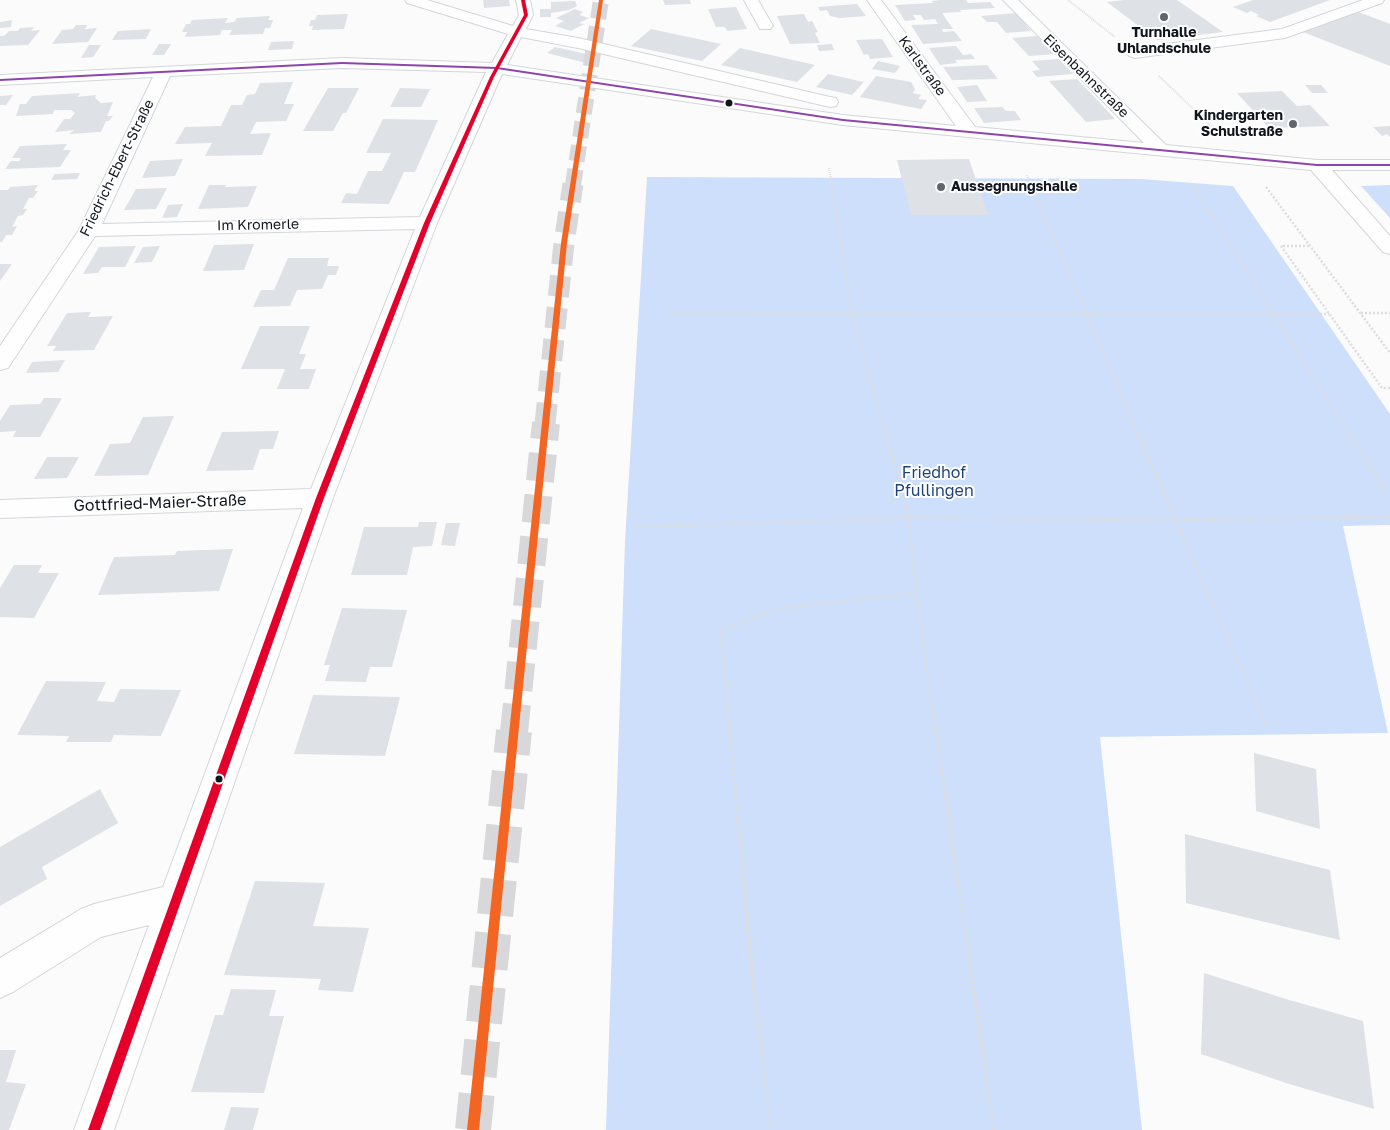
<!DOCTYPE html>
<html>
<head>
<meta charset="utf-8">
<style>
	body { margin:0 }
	canvas { display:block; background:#fbfbfb }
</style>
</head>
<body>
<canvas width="1390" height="1130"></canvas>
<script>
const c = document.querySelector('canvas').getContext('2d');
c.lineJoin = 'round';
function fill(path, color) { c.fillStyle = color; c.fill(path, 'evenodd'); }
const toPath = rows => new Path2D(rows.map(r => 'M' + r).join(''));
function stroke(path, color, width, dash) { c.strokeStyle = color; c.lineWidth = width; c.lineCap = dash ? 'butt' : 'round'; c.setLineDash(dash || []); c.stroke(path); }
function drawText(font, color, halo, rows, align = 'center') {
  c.font = font + ' "Golos Text",sans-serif'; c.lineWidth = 4; c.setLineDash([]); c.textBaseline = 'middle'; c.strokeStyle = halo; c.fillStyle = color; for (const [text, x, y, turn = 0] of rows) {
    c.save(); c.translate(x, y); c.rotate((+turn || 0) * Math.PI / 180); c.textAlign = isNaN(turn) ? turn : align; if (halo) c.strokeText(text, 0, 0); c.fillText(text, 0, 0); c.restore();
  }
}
const green = toPath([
	[647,177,1141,179,1233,186,1390,414,1390,525,1343,526,1388,733,1100,737,1142,1130,606,1130,625,541],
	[1390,185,1390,218,1361,186]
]);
const building = toPath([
	[483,0,509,0,510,6,484,8],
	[663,0,690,0,691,4,665,5],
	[941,0,966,0,968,3,990,2,995,8,960,10,961,12,942,13,953,29,942,29,943,32,954,31,962,41,923,44,911,25,938,24,937,22,935,19,924,20,921,15,913,15,916,20,905,21,895,5,933,3,932,1],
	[1125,0,1177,0,1223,32,1157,40,1107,2],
	[1253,0,1330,0,1270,22,1256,16,1259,15,1251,11,1247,13,1233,7],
	[575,1,577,6,569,10,551,13,551,17,540,17,540,9,551,9,551,2],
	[857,4,866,16,840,18,830,16,827,10,820,11,818,7],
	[736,7,747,29,727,31,725,27,716,27,708,9],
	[575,9,583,12,579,15,589,18,579,23,584,24,571,31,555,26,564,21,556,18],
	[1356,11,1390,24,1390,66,1303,32],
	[1016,13,1031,31,1006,33,997,22,987,22,981,16],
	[348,14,344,29,312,30,313,26,309,26,311,20,315,20,317,15],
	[804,14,808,22,812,21,818,32,815,33,820,43,790,44,777,16],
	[270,16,268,20,273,20,270,28,265,28,263,34,229,35,232,30,222,30,220,35,185,37,187,32,182,32,186,24,190,24,192,20,228,18,225,23,234,22,237,18],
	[12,20,11,27,0,28,0,22],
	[76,25,87,25,85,29,97,28,88,42,52,44,62,30,73,29],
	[34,27,31,31,40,30,28,45,0,46,0,36,4,36,9,31,18,31,20,28],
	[151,29,146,39,112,40,118,31],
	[651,29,721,44,702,61,631,46],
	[1037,36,1055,54,1029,56,1012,38],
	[882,39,893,57,870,59,868,54,864,55,856,40],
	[294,41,292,49,268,50,271,42],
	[159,44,171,44,164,55,152,55],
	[832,44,834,50,819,51,817,45],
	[89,45,101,45,93,57,81,58],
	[956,46,963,55,971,54,975,59,955,60,957,63,940,65,929,48],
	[555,47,600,57,586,63,547,53],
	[740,48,815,65,797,82,721,65],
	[1059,59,1073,74,1037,77,1032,71,1040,70,1032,61],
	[878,61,900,66,895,73,872,69],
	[987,65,998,79,952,80,943,67],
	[828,74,864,82,852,95,816,87],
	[876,76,911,82,915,89,913,93,921,95,918,99,927,100,921,109,860,97],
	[1077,79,1101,104,1115,119,1086,122,1049,81],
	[293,82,284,104,294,104,286,121,256,122,250,134,271,133,262,155,205,156,212,143,175,144,185,127,221,126,231,105,242,105,247,95,255,94,260,83],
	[977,85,987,101,967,102,957,87],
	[1305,85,1321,85,1328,93,1312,93],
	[328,88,359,88,346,113,343,113,333,131,303,131],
	[400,88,430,89,421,107,390,107],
	[1282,91,1297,106,1310,105,1330,126,1269,128,1237,93],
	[80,93,77,97,96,95,95,98,101,103,113,102,107,116,113,116,109,121,106,121,101,132,69,134,74,130,55,132,64,119,70,119,75,113,71,110,54,110,53,114,16,116,20,104,26,104,32,96],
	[13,95,6,105,0,105,0,96],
	[1002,107,1006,111,1015,111,1021,120,984,123,974,108],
	[383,119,438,120,415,172,404,172,389,204,341,203,346,193,357,194,368,171,382,171,391,153,366,153],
	[1390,126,1390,137,1387,134,1382,136,1373,127],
	[67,144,63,150,71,150,60,167,5,169,11,161,19,161,21,158,12,158,20,146],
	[183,159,175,176,142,178,150,161],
	[969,159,988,215,911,215,897,160],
	[80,173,77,179,51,180,55,174],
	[38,185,34,191,38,191,33,198,29,198,23,209,27,209,23,215,18,216,12,227,17,226,12,235,6,235,2,242,0,242,0,190,8,190,10,187],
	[209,185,226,185,225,187,257,186,248,207,198,209],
	[167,188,156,209,124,210,136,189],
	[183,204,177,217,162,218,168,205],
	[254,244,244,270,203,271,214,245],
	[136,246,125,267,102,267,98,273,83,274,99,247],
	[160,246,152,262,134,263,143,247],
	[288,258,329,258,327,266,339,266,336,275,328,275,322,289,297,290,290,306,253,307,261,290,274,290],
	[0,264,12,264,0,281],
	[91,312,88,317,113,316,94,350,53,351,56,346,47,346,67,313],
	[260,326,310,326,299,354,306,354,300,369,316,369,309,389,277,389,285,369,241,369],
	[65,360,58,372,26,373,32,362],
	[44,398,62,398,40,437,13,437,16,431,0,432,0,421,10,405,40,404],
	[174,416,148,475,94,476,110,444,130,443,143,417],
	[279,431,273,449,260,449,253,470,206,471,222,432],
	[47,457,79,457,67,478,34,479],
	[419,522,437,522,432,546,413,547,407,575,351,575,364,527,418,527],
	[446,523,460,523,455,546,441,545],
	[233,549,219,591,98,595,114,557,175,555,177,551],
	[14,565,42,565,38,573,59,573,34,618,0,617,0,588],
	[342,608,407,610,392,667,370,667,366,682,325,681,330,665,324,665],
	[46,681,106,682,97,701,114,702,120,689,181,690,161,736,114,735,111,742,66,742,69,736,17,735],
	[313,695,400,697,385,756,294,754],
	[1254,753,1316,769,1320,829,1256,811],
	[100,789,118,823,42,867,47,879,0,906,0,847],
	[1185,834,1330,870,1340,940,1186,903],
	[255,881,325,883,313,926,369,928,353,992,318,990,321,979,224,975],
	[1204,973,1286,999,1363,1021,1374,1109,1286,1083,1201,1054],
	[231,989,276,990,269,1016,284,1016,264,1093,191,1092,215,1015,223,1015],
	[0,1050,16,1050,6,1082,26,1084,9,1130,0,1130],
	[231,1107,259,1108,253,1130,224,1130]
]);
const majorTunnelFar3 = toPath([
	[573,185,601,0]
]);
const majorTunnelFar2 = toPath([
	[545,424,564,243,573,184]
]);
const majorTunnelFar1 = toPath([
	[514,732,546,423]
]);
const majorTunnel = toPath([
	[473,1130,514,731]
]);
const pathFar3 = toPath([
	[1068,0,1115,37],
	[1159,76,1214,129],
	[829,168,832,185],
	[1027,175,1031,185]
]);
const pathFar2 = toPath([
	[832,184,852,312,883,424],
	[1031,184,1134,424],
	[1194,187,1343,424],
	[1266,187,1390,353],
	[1309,246,1281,246,1382,388,1390,388],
	[668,313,1329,314],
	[1361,313,1390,313]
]);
const pathFar1 = toPath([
	[883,423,909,518,916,593,936,732],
	[1133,423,1268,729],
	[1343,423,1385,490],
	[633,527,909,518,1176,520,1390,517],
	[730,732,721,631,775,609,916,593]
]);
const path = toPath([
	[730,731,754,993,772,1130],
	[936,731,994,1130]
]);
const minor = toPath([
	[405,0,427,0,513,26,519,15,516,0,530,0,533,15,526,29,578,38,830,97,836,98,838,102,836,106,830,107,578,48,521,37,507,65,843,115,956,126,867,0,881,0,975,127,1144,143,1003,0,1018,0,1166,145,1317,160,1390,160,1390,170,1332,170,1390,236,1390,254,1383,252,1311,170,843,125,502,74,437,223,333,498,114,1130,74,1130,149,925,101,937,13,992,0,998,0,958,81,909,94,904,163,887,303,508,0,518,0,500,311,489,415,229,95,236,8,368,0,370,0,346,79,230,153,77,0,85,0,75,342,58,492,63,508,34,407,3,405,0],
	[342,68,486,72,420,217,102,224,170,76,342,68],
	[744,0,758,0,773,26,770,29,760,29,744,0],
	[1363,0,1384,0,1382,3,1285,38,1135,58,1129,56,1127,53,1129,50,1135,48,1282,29,1363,0]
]);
const bus1 = toPath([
	[342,62,497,67,843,119,1317,164,1390,164,1390,166,1317,166,843,121,497,69,342,64,0,81,0,79,342,62]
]);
const bus2 = toPath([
	[521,0,525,0,528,15,494,77,430,223,324,498,100,1130,88,1130,316,498,424,223,490,77,524,15,521,0]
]);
const bus3 = toPath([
	[599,0,603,0,567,243,479,1130,467,1130,561,243,599,0]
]);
const markers = [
	[1164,17,5,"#62666b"],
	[729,103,4.5,"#10151e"],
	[1293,124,5,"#62666b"],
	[941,187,5,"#62666b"],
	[219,779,4.5,"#10151e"]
];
const farPoinames = [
	["Turnhalle",1164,33],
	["Uhlandschule",1164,49],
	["Kindergarten",1283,116,"right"],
	["Schulstraße",1283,132,"right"],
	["Aussegnungshalle",951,187,"left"]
];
const farStreetnames = [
	["Karlstraße",922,66,54],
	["Eisenbahnstraße",1086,76,44],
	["Friedrich-Ebert-Straße",117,168,-64],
	["Im Kromerle",258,225,-1]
];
const parkNames = [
	["Friedhof",934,473],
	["Pfullingen",934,491]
];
const streetNames = [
	["Gottfried-Maier-Straße",160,503,-2]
];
fill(green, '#cedffc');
fill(building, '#dee1e5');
stroke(majorTunnelFar3, '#d8d8da', 16, [16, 8]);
stroke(majorTunnelFar2, '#d8d8da', 21, [21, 11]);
stroke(majorTunnelFar1, '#d8d8da', 28, [28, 14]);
stroke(majorTunnel, '#d8d8da', 36, [36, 18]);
stroke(minor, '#d3d6da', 2);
stroke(pathFar3, '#ddd', 2, [1, 1]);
stroke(pathFar2, '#ddd', 2.5, [2, 2]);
stroke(pathFar1, '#ddd', 3, [2.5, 2.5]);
stroke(path, '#ddd', 4, [3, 3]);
fill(minor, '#fefefe');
fill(bus1, '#8e44ad');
fill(bus2, '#e4002b');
fill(bus3, '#f26522');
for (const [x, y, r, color] of markers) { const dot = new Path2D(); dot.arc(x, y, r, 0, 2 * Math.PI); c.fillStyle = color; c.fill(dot); stroke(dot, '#fff', 2); }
drawText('bold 14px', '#10151e', '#fff', farPoinames);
drawText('14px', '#10151e', '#fff', farStreetnames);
drawText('16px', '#1f427e', '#fff', parkNames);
drawText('16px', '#10151e', '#fff', streetNames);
</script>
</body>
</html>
